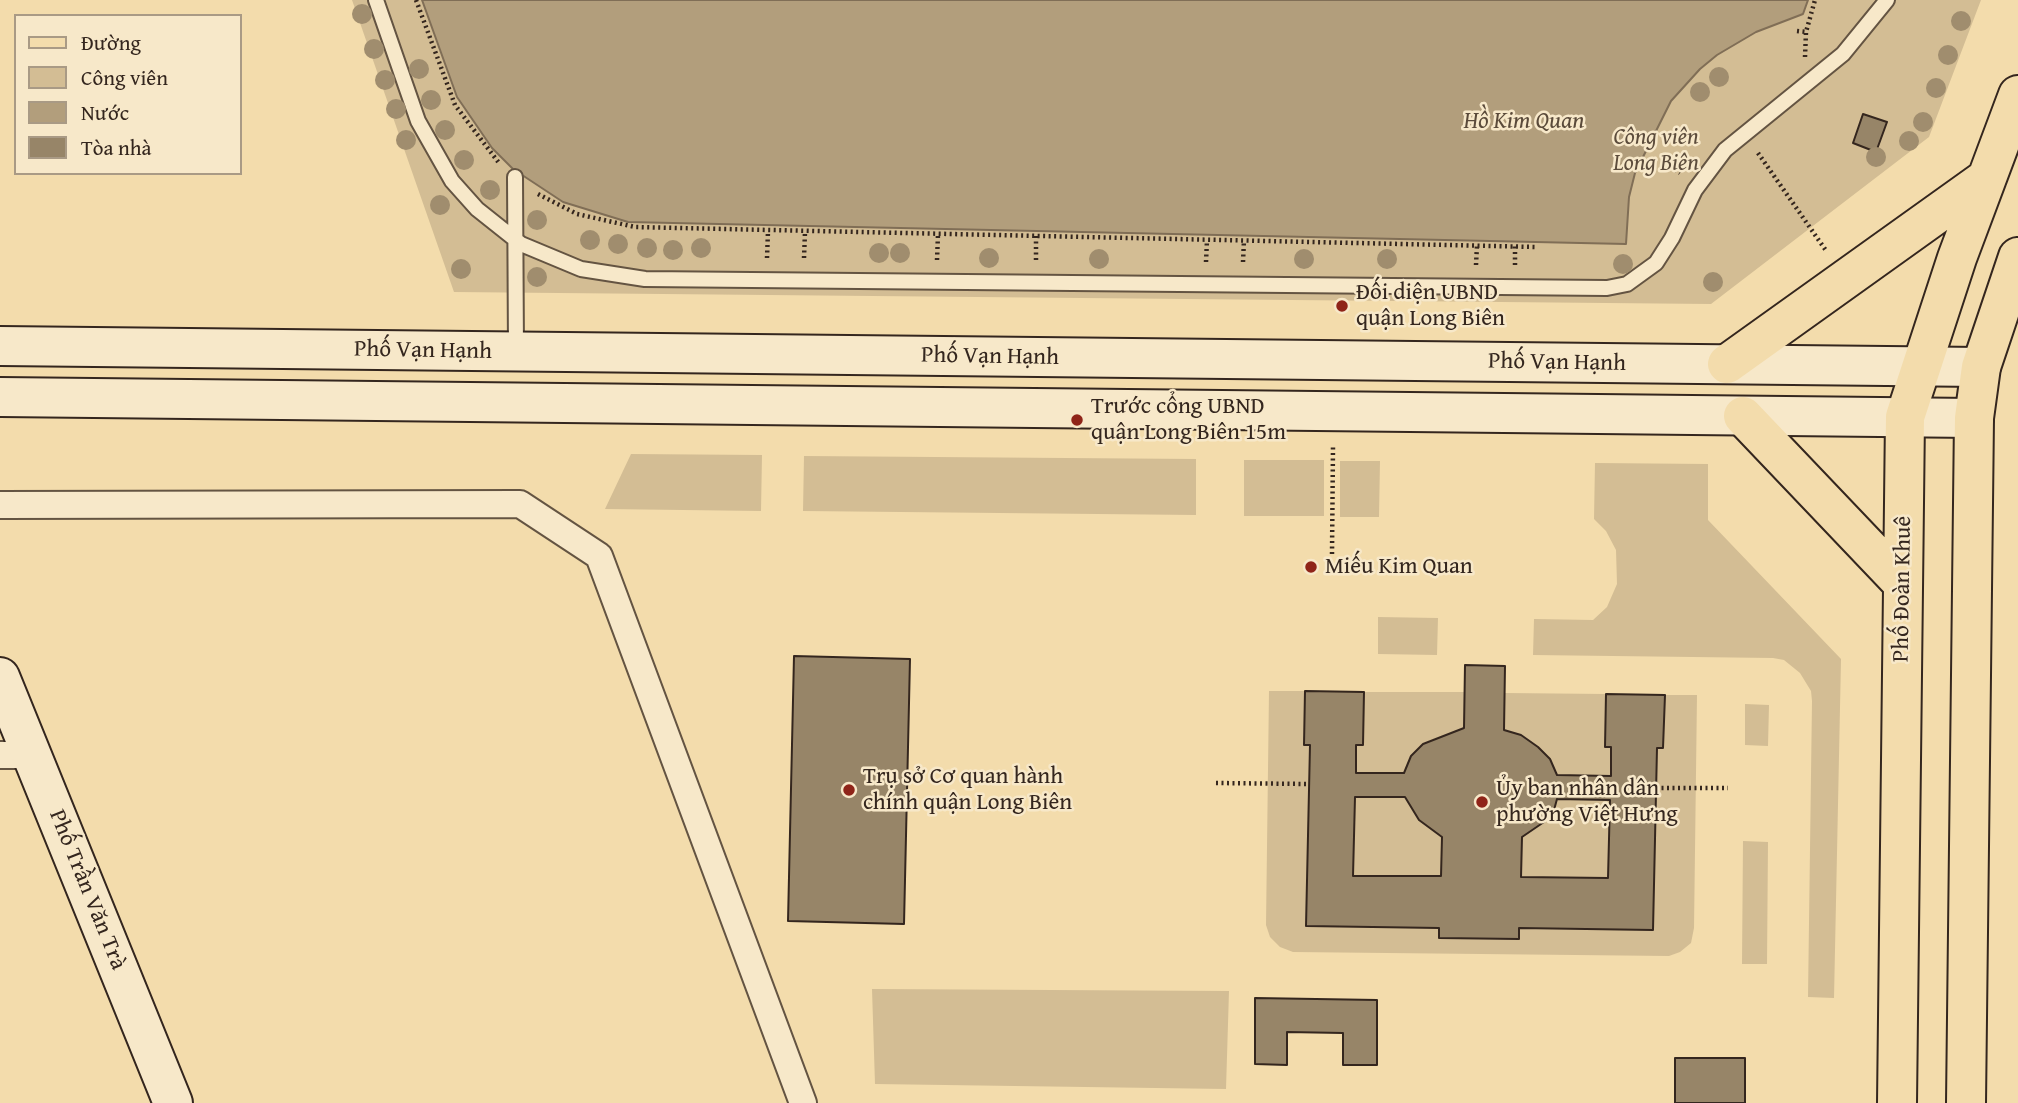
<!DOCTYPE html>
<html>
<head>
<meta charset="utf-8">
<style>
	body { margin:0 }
	#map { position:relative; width:2018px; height:1103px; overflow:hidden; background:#f3dcac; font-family:"Gentium Book Plus",serif }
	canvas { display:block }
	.legend { position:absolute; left:14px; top:14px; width:228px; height:161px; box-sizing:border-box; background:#f7e8c9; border:2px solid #a99a85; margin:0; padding:9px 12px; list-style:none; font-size:21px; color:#34261e }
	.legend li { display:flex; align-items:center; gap:14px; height:35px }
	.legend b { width:35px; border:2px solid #a99a85 }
</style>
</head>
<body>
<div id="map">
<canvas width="2018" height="1103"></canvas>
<ul class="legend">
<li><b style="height:9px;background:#f3dcac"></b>Đường</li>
<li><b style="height:19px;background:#d3bd94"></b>Công viên</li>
<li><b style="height:19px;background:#b29e7c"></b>Nước</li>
<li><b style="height:19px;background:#978568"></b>Tòa nhà</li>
</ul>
</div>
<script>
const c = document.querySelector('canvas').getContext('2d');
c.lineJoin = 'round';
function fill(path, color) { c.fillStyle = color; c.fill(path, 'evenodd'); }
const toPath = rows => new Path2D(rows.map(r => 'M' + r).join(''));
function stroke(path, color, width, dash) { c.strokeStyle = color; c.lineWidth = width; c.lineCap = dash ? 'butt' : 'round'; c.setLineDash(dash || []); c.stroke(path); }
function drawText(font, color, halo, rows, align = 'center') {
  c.font = font + ' "Gentium Book Plus",serif'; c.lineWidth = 5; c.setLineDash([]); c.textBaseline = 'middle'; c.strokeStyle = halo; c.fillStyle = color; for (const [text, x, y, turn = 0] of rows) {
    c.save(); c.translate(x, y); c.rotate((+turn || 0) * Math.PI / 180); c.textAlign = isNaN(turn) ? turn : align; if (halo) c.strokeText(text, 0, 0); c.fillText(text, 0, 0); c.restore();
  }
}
const green = toPath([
	[352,0,1981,0,1929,137,1711,304,454,292],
	[631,454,762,455,761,511,605,509],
	[804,456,1196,459,1196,515,803,511],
	[1244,460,1324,460,1324,516,1244,516],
	[1340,461,1380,461,1379,517,1340,517],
	[1595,463,1708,464,1708,520,1841,659,1834,998,1808,997,1812,701,1811,691,1800,673,1784,660,1773,658,1533,655,1534,619,1593,620,1607,607,1617,584,1616,550,1606,531,1594,519],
	[1378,617,1438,618,1437,655,1378,654],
	[1269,691,1305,691,1304,744,1310,745,1306,926,1439,928,1440,938,1519,939,1519,928,1653,929,1657,748,1663,747,1665,695,1697,695,1694,928,1691,943,1680,952,1669,956,1293,952,1280,947,1270,937,1266,925],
	[1364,692,1464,692,1464,728,1423,743,1411,756,1404,773,1356,773,1356,745,1363,745],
	[1505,693,1606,694,1605,747,1611,747,1611,776,1557,775,1550,759,1538,747,1521,735,1504,730],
	[1745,704,1769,705,1768,746,1745,745],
	[1355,797,1405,797,1419,820,1442,837,1441,876,1353,876],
	[1557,799,1610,800,1608,878,1521,877,1522,837,1544,822,1554,810],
	[1743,841,1768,842,1767,964,1742,964],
	[872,989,1229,991,1226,1089,875,1084]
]);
const water = toPath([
	[422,0,1808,0,1803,14,1756,32,1717,55,1700,69,1671,101,1635,173,1629,197,1626,244,628,222,563,202,513,169,492,148,457,97,422,0]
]);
const building = toPath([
	[1863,114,1887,122,1876,152,1853,143,1863,114],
	[794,656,910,659,904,924,788,921,794,656],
	[1465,665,1505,666,1504,730,1521,735,1538,747,1550,759,1557,775,1611,776,1611,747,1605,747,1606,694,1665,695,1663,748,1657,748,1653,930,1519,928,1519,939,1439,938,1439,928,1306,926,1310,745,1304,745,1305,691,1364,692,1363,745,1356,745,1356,773,1404,773,1411,756,1423,744,1464,728,1465,665],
	[1355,797,1405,797,1419,820,1442,837,1441,876,1353,876,1355,797],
	[1557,799,1610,800,1608,878,1521,877,1522,837,1544,822,1554,810,1557,799],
	[1255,998,1377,1000,1377,1065,1343,1065,1343,1033,1287,1032,1287,1065,1255,1064,1255,998],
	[1675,1058,1745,1058,1745,1103,1675,1103,1675,1058]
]);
const path = toPath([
	[416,0,455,105,499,163],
	[1797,31,1806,32],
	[1805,57,1806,32,1815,0],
	[1758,153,1827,252],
	[1666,163,1680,173],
	[538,194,577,214,635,227,1537,247],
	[767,258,768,231],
	[804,258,805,232],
	[937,260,938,234],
	[1036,260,1036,236],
	[1206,262,1207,240],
	[1243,262,1244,240],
	[1476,265,1477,245],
	[1515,265,1515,246],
	[1332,554,1333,447],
	[1216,783,1309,784],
	[1656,788,1728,788]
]);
const lane = toPath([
	[376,0,418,121,452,181,477,209,521,244,581,269,645,279,1607,288,1627,284,1656,263,1672,238,1695,190,1725,150,1843,54,1887,0],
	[515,177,516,350]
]);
const street = toPath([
	[0,505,520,504,599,556,803,1103],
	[0,755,32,755]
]);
const secondary = toPath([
	[0,346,1981,367],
	[0,397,1974,418],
	[0,677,173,1103]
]);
const primary = toPath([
	[1727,364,1987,178],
	[1743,416,1903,584],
	[1897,1103,1905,417,1957,258,2018,95],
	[1966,1103,1974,418,1981,367,2018,257]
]);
const trees = [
	[362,14],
	[1961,21],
	[374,49],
	[1948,55],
	[419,69],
	[1719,77],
	[385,80],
	[1936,88],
	[1700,92],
	[431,100],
	[396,109],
	[1923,122],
	[445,130],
	[406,140],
	[1909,141],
	[1876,157],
	[464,160],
	[490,190],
	[440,205],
	[537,220],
	[590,240],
	[618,244],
	[647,248],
	[701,248],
	[673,250],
	[879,253],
	[900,253],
	[989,258],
	[1099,259],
	[1304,259],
	[1387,259],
	[1623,264],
	[461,269],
	[537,277],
	[1713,282]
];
const markers = [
	[1342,306,7,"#8f2418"],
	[1077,420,7,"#8f2418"],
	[1311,567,7,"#8f2418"],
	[849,790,7,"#8f2418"],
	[1482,802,7,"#8f2418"]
];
const parkNames = [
	["Công viên",1656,138],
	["Long Biên",1656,164]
];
const poiNames = [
	["Đối diện UBND",1356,293],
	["quận Long Biên",1356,319],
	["Trước cổng UBND",1091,407],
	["quận Long Biên 15m",1091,433],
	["Miếu Kim Quan",1325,567],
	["Trụ sở Cơ quan hành",863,777],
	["chính quận Long Biên",863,803],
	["Ủy ban nhân dân",1496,789],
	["phường Việt Hưng",1496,815]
];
const streetNames = [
	["Phố Vạn Hạnh",423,351,1],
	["Phố Vạn Hạnh",990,357,1],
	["Phố Vạn Hạnh",1557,363,1],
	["Phố Đoàn Khuê",1903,589,-89],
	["Phố Trần Văn Trà",87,890,68]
];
const waterNames = [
	["Hồ Kim Quan",1524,122]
];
fill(green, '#d3bd94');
fill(water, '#b29e7c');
stroke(water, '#806e56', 2);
fill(building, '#978568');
stroke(building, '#34261e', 2);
stroke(lane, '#645442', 18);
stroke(street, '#645442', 30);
stroke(secondary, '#34261e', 42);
stroke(primary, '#34261e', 42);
stroke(path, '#34261e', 4.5, [2, 3.5]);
stroke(lane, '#f7e8c9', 14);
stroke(street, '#f7e8c9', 26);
stroke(secondary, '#f7e8c9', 38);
stroke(primary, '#f3dcac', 38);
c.fillStyle = '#a08d6e';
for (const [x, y] of trees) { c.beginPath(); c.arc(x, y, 10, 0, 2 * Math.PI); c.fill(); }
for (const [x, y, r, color] of markers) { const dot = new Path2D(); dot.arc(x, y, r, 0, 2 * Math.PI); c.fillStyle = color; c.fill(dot); stroke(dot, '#f7e8c9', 2.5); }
drawText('italic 23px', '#5c4c3c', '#f7e8c9', parkNames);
drawText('23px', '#34261e', '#f7e8c9', poiNames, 'left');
drawText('23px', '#34261e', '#f7e8c9', streetNames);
drawText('italic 24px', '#5a4a3a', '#f7e8c9', waterNames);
</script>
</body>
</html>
